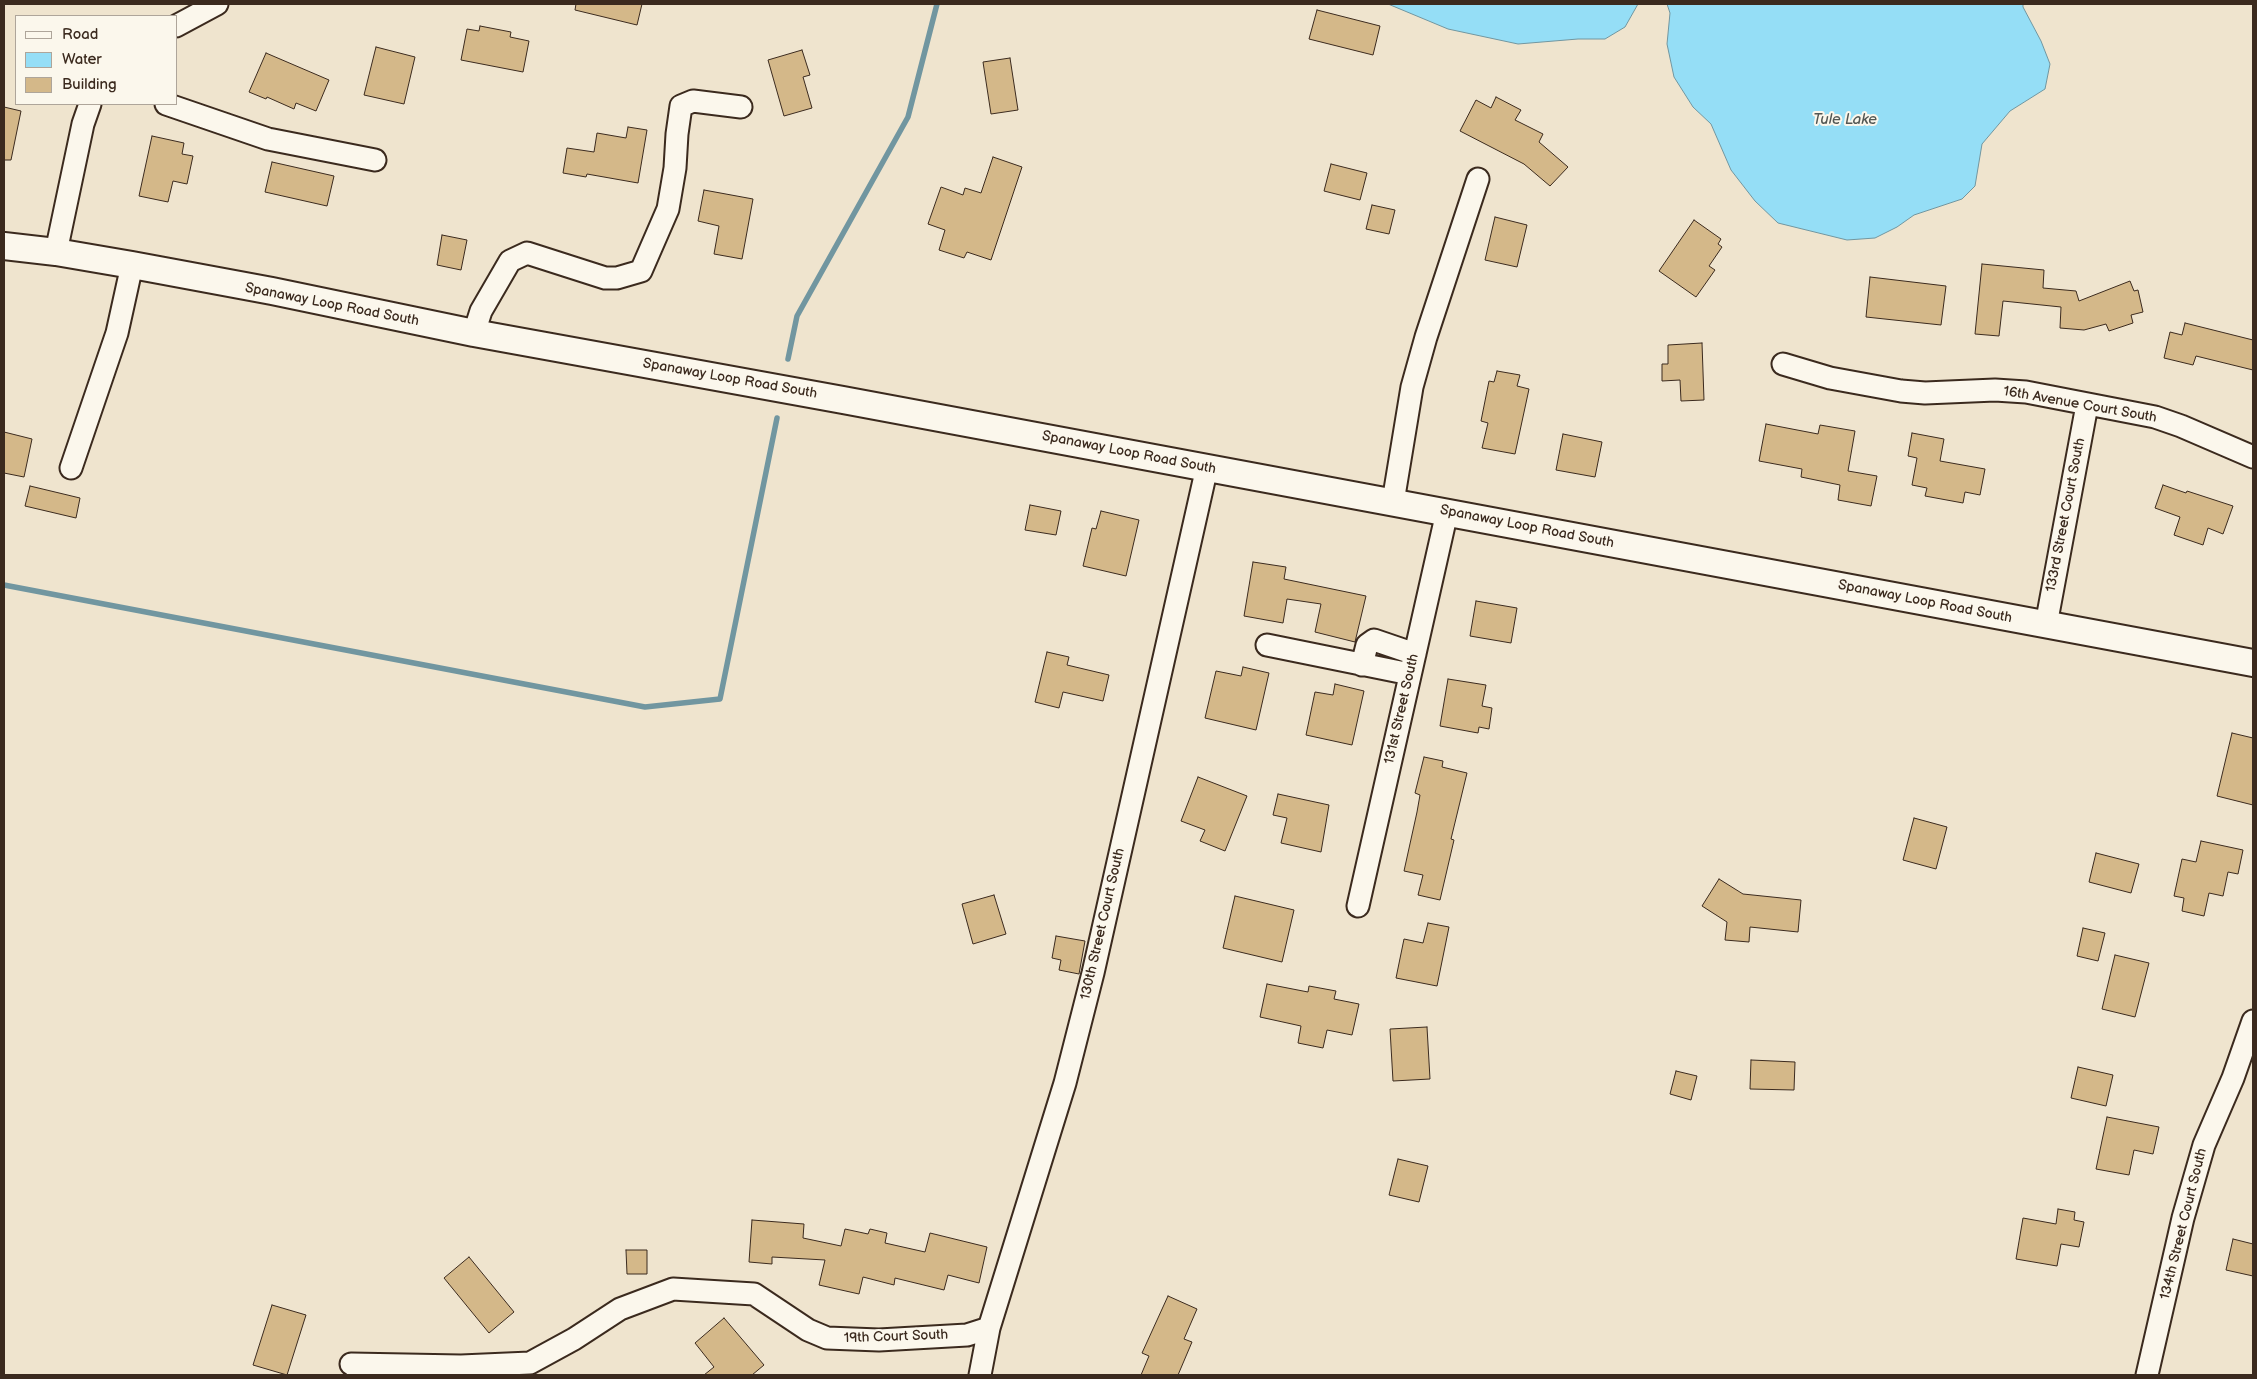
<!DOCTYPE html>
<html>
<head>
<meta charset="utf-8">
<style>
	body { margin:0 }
	#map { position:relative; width:2257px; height:1379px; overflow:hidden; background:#efe4ce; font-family:"Balsamiq Sans",sans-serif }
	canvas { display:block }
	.frame { position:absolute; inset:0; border:5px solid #3b2a1e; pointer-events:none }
	.legend { position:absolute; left:15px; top:15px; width:162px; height:90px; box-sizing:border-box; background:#fbf7ec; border:1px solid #aea59a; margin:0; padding:6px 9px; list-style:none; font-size:15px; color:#3b2a1e }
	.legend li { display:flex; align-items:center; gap:10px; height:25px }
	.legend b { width:25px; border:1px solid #aea59a }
</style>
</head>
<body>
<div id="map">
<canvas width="2257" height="1379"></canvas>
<div class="frame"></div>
<ul class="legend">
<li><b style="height:6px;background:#fbf7ec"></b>Road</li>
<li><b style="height:14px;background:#95def6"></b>Water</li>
<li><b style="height:14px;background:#d4b889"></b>Building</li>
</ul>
</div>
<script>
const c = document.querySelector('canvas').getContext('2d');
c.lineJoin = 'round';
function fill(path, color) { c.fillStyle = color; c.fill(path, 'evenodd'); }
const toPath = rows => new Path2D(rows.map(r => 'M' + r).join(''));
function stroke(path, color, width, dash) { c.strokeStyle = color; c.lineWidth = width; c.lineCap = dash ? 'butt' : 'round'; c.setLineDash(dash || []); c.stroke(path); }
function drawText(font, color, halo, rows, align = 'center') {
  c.font = font + ' "Balsamiq Sans",sans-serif'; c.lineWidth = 4; c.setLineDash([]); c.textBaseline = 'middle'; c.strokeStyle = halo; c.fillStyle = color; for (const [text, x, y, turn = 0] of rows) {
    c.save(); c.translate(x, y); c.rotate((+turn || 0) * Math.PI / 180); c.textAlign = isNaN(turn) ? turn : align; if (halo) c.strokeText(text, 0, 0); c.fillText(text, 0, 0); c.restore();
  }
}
const water = toPath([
	[1388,4,1638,4,1625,27,1605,39,1578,39,1518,44,1448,29,1388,4],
	[1667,4,2023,4,2023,7,2041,41,2050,64,2045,89,2010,111,1982,144,1975,186,1962,199,1914,215,1897,227,1875,238,1847,240,1778,223,1755,201,1731,170,1711,124,1693,107,1674,77,1667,44,1670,13,1667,4]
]);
const stream = toPath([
	[788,359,797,316,908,117,937,4],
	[4,585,645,707,720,699,777,418]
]);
const building = toPath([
	[576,4,642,4,637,25,575,10,576,4],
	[1317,10,1380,26,1373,55,1309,39,1317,10],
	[480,26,511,32,510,37,529,41,523,72,461,60,467,29,479,31,480,26],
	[376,47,415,57,404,104,364,95,376,47],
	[802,50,810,75,803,77,812,108,784,116,768,60,802,50],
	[266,53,329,80,316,111,296,103,294,109,267,97,266,99,249,92,266,53],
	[1010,58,1018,110,991,114,983,62,1010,58],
	[1496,97,1521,110,1515,120,1543,134,1539,142,1568,167,1550,186,1524,164,1460,131,1476,100,1491,108,1496,97],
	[4,107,21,111,11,160,4,160,4,107],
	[628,127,647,130,638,183,587,174,586,177,563,173,567,148,594,152,597,133,626,138,628,127],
	[152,136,184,143,182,154,193,156,187,184,173,181,168,202,139,196,152,136],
	[993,157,1022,167,991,260,967,252,964,258,939,250,945,230,928,224,941,187,963,195,965,188,981,193,993,157],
	[272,162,334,176,327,206,265,192,272,162],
	[1331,164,1367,173,1360,200,1324,191,1331,164],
	[704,190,753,199,742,259,714,254,719,226,698,221,704,190],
	[1372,205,1395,210,1389,234,1366,229,1372,205],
	[1495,217,1527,225,1517,267,1485,260,1495,217],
	[1694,220,1721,239,1718,244,1722,247,1709,266,1715,270,1696,297,1659,271,1694,220],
	[442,235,467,240,461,270,437,265,442,235],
	[1982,264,2044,270,2043,288,2076,291,2079,301,2130,281,2134,291,2138,290,2143,312,2131,315,2133,323,2109,331,2106,324,2084,330,2060,328,2061,307,2003,301,1999,336,1975,334,1982,264],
	[1870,277,1946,286,1941,325,1866,317,1870,277],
	[2185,323,2253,340,2253,370,2196,356,2193,365,2164,358,2170,332,2182,335,2185,323],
	[1702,343,1704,400,1681,401,1680,380,1662,381,1662,364,1668,364,1668,345,1702,343],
	[1497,371,1520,375,1517,386,1529,389,1515,454,1482,448,1488,423,1481,421,1489,381,1494,382,1497,371],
	[1766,424,1818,434,1820,425,1855,431,1848,471,1877,476,1871,506,1838,500,1840,485,1801,477,1802,469,1759,461,1766,424],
	[4,432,32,439,24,477,4,473,4,432],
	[1912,433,1944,439,1940,461,1985,469,1980,495,1965,492,1963,503,1925,496,1927,488,1912,485,1917,458,1908,456,1912,433],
	[1563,434,1602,442,1595,477,1556,470,1563,434],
	[2163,485,2186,493,2187,491,2233,506,2223,534,2208,528,2203,545,2174,535,2180,517,2155,508,2163,485],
	[30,486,80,498,76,518,25,506,30,486],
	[1030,505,1061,511,1056,535,1025,530,1030,505],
	[1101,511,1139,520,1126,576,1083,566,1092,528,1096,529,1101,511],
	[1253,562,1286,567,1284,579,1366,596,1355,642,1315,632,1321,604,1287,599,1283,623,1244,616,1253,562],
	[1476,601,1517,608,1511,643,1470,636,1476,601],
	[1047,652,1069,657,1067,665,1109,675,1103,701,1063,692,1059,708,1035,702,1047,652],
	[1243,667,1269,673,1256,730,1205,718,1216,671,1241,676,1243,667],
	[1448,679,1486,685,1482,706,1492,708,1489,729,1479,727,1478,733,1440,726,1448,679],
	[1335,684,1364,691,1352,745,1306,735,1315,692,1333,695,1335,684],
	[2232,733,2253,738,2253,805,2217,796,2232,733],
	[1424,757,1443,761,1442,767,1467,773,1451,839,1454,840,1440,900,1418,895,1423,875,1404,871,1417,812,1420,795,1415,793,1424,757],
	[1198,777,1247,796,1225,851,1200,841,1205,830,1181,821,1198,777],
	[1278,794,1329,805,1321,852,1281,843,1287,818,1273,815,1278,794],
	[1914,818,1947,827,1936,869,1903,860,1914,818],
	[2201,841,2243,850,2238,874,2228,872,2223,896,2209,893,2204,916,2182,911,2184,898,2174,896,2182,859,2196,862,2201,841],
	[2096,853,2139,864,2131,893,2089,882,2096,853],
	[1719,879,1743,894,1801,900,1798,932,1750,927,1749,942,1725,940,1727,922,1702,906,1719,879],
	[994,895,1006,934,973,944,962,904,994,895],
	[1235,896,1294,910,1282,962,1223,948,1235,896],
	[1428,923,1449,927,1437,986,1396,978,1404,939,1423,943,1428,923],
	[2083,928,2105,933,2098,961,2077,956,2083,928],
	[1056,936,1085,941,1079,974,1059,970,1061,960,1052,958,1056,936],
	[2115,955,2149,963,2135,1017,2102,1009,2115,955],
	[1267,984,1308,992,1309,986,1336,991,1334,999,1359,1004,1352,1035,1327,1030,1323,1048,1298,1043,1301,1026,1260,1017,1267,984],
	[1427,1027,1430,1079,1393,1081,1390,1029,1427,1027],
	[1751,1060,1795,1062,1794,1090,1750,1089,1751,1060],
	[2078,1067,2113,1075,2106,1106,2071,1098,2078,1067],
	[1676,1071,1697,1076,1691,1100,1670,1094,1676,1071],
	[2107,1117,2159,1127,2153,1154,2134,1150,2129,1175,2096,1169,2107,1117],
	[1398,1159,1428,1166,1419,1202,1389,1195,1398,1159],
	[2058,1209,2075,1212,2074,1220,2084,1222,2079,1247,2061,1244,2057,1266,2016,1259,2023,1218,2056,1224,2058,1209],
	[752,1220,804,1224,803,1238,841,1246,845,1229,868,1234,870,1229,887,1233,885,1243,925,1252,930,1233,987,1247,979,1283,948,1275,944,1290,895,1278,894,1285,863,1277,859,1294,819,1285,825,1260,772,1257,772,1264,749,1262,752,1220],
	[2233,1239,2253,1244,2253,1276,2226,1270,2233,1239],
	[626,1250,647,1250,647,1274,627,1274,626,1250],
	[469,1257,514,1312,489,1333,444,1278,469,1257],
	[1168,1296,1197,1309,1184,1339,1192,1342,1178,1375,1141,1375,1149,1356,1142,1353,1168,1296],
	[272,1305,306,1315,287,1375,253,1365,272,1305],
	[724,1318,764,1365,752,1375,704,1375,714,1367,695,1343,724,1318]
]);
const minor = toPath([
	[176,26,217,4],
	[166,104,268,139,375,160],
	[56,252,83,124,90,104],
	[474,333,481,311,510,261,527,253,605,278,617,278,641,271,668,209,675,168,677,134,681,106,693,101,741,107],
	[1783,364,1830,378,1901,391,1925,393,1995,390,2026,392,2155,417,2181,426,2253,457],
	[71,468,117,333,132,265],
	[1393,502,1412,387,1426,337,1478,179],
	[2046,625,2087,405],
	[1267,645,1410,674],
	[1362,665,1367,645,1374,640,1415,654],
	[1358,906,1447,512],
	[351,1364,461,1366,530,1363,574,1339,620,1309,673,1289,754,1294,808,1330,827,1338,879,1340,967,1335,989,1328],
	[980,1375,989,1328,1065,1083,1093,973,1207,467],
	[2147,1375,2183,1218,2204,1145,2233,1078,2253,1021]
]);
const major = toPath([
	[4,246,56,252,132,265,272,291,474,333,843,400,2253,663]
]);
const streetNames = [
	["Spanaway Loop Road South",332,305,11],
	["Spanaway Loop Road South",730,379,10],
	["16th Avenue Court South",2080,405,10],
	["Spanaway Loop Road South",1129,453,11],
	["133rd Street Court South",2066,515,-79],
	["Spanaway Loop Road South",1527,527,11],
	["Spanaway Loop Road South",1925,602,11],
	["131st Street South",1402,709,-77],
	["130th Street Court South",1103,924,-77],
	["134th Street Court South",2184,1224,-76],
	["19th Court South",896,1337,-2]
];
const waterNames = [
	["Tule Lake",1845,120]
];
fill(water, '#95def6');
stroke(water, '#7196a0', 1);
stroke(stream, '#7196a0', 5.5);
fill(building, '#d4b889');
stroke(building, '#3b2a1e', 1);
stroke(minor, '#3b2a1e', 25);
stroke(major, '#3b2a1e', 30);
stroke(minor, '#fbf7ec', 21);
stroke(major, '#fbf7ec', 26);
drawText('14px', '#3b2a1e', '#fbf7ec', streetNames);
drawText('italic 15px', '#525754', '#fbf7ec', waterNames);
</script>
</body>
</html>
